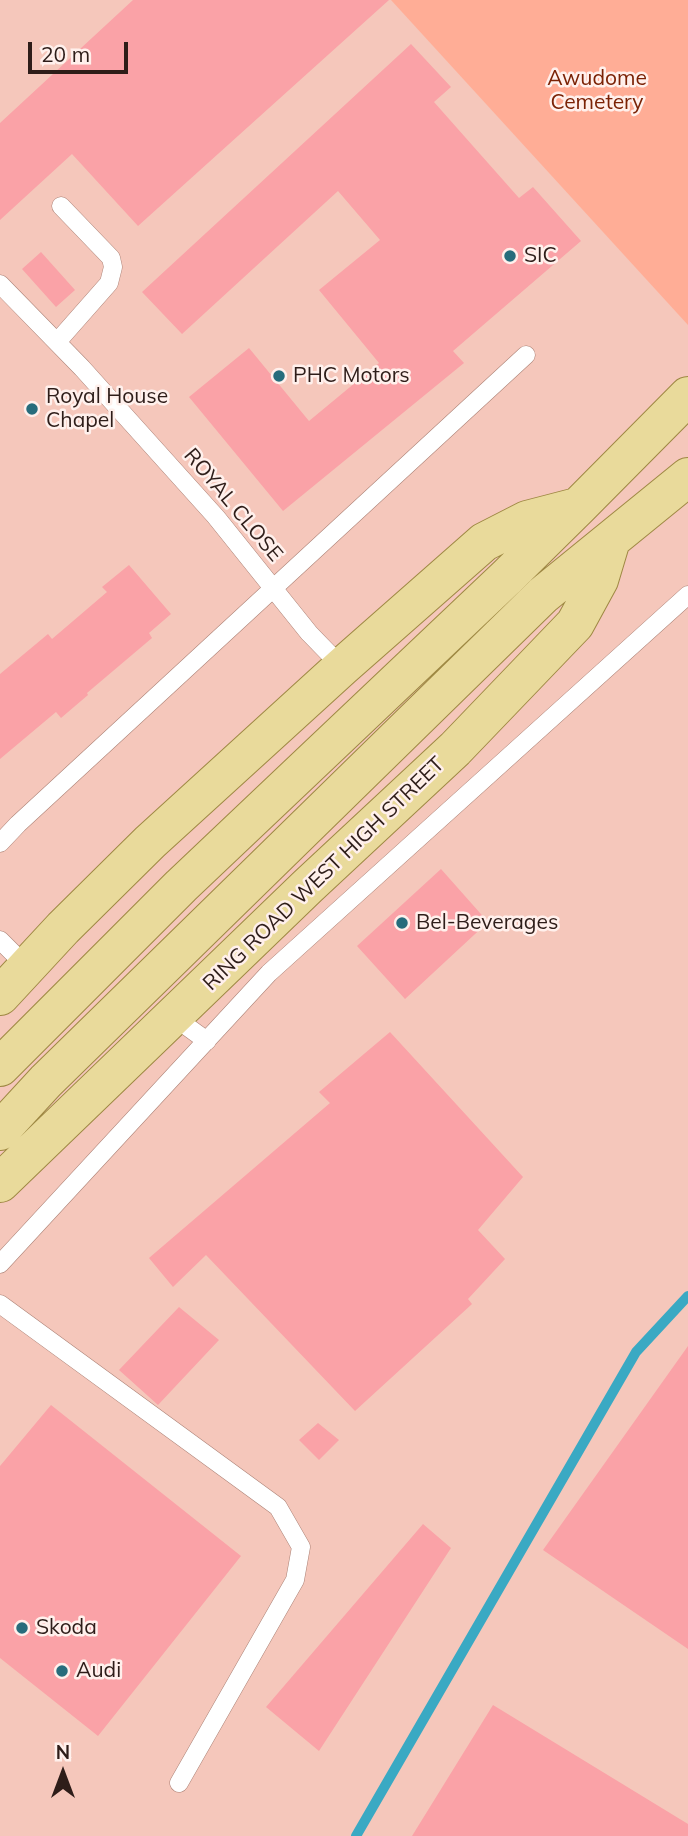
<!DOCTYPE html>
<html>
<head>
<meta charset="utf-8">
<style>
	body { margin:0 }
	#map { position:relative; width:688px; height:1836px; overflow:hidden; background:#f5c7bb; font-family:Mulish,sans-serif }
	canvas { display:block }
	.north { position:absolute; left:28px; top:1738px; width:70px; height:70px; -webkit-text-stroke:5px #fff0ec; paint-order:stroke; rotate:0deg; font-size:19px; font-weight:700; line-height:28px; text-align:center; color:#2e1d19 }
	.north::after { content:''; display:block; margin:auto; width:24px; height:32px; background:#2e1d19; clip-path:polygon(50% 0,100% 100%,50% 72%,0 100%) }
	.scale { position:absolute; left:28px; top:42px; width:100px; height:32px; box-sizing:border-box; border:4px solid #2e1d19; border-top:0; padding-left:9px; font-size:21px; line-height:24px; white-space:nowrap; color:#2e1d19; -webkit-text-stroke:5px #fff0ec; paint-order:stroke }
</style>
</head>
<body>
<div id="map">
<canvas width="688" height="1836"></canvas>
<div class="north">N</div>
<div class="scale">20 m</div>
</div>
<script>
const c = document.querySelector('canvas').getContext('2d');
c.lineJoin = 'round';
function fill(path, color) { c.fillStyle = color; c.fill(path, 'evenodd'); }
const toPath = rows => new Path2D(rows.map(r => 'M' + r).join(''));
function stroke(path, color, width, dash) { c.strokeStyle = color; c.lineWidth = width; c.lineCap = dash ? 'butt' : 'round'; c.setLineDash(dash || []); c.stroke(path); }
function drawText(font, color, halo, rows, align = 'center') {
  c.font = font + ' Mulish,sans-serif'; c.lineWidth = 5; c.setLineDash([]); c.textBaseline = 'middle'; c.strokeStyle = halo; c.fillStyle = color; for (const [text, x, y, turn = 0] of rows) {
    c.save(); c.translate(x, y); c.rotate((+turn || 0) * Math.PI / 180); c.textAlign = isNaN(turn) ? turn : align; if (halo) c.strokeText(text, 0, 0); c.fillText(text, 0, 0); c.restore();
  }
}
const green = toPath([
	[391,0,688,0,688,325]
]);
const stream = toPath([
	[356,1836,636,1352,688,1296]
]);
const building = toPath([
	[133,0,389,0,138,226,72,154,0,220,0,123],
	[411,44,451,87,434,102,519,198,533,187,581,241,453,351,464,363,283,511,189,397,249,348,309,421,379,363,319,290,380,240,338,191,182,334,142,292],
	[41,252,75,290,56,307,22,269],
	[129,565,171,614,149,633,152,638,87,693,88,695,61,718,56,712,0,759,0,674,48,634,52,639,107,592,102,587],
	[441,869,488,922,405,999,357,946],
	[390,1032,523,1177,478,1230,505,1259,468,1299,472,1304,355,1411,206,1255,173,1287,149,1258,330,1103,319,1092],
	[179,1307,219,1340,158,1405,119,1370],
	[688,1346,688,1649,543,1550],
	[51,1405,241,1556,98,1736,0,1658,0,1466],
	[318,1423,339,1440,319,1460,299,1440],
	[423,1524,451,1548,319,1751,266,1707],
	[493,1705,688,1824,688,1836,412,1836]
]);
const lane = toPath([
	[0,284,82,368,216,517,309,633,342,667],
	[57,342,109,283,113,267,111,258,61,206],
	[0,843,18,824,526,355],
	[0,940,28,968],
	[174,1017,207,1041],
	[0,1264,269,973,688,595],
	[0,1304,278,1507,301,1547,295,1580,179,1783]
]);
const primary = toPath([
	[0,996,63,928,150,842,342,667,484,542,527,520,577,507],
	[0,1067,181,886,507,577,579,506,688,396],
	[0,1131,46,1081,543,595,688,477],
	[0,1183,308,886,455,749,575,624,599,580,611,540]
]);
const markers = [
	[510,256,7,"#276c7c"],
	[279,376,7,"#276c7c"],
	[32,409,7,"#276c7c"],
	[402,923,7,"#276c7c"],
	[22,1628,7,"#276c7c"],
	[62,1671,7,"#276c7c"]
];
const parkNames = [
	["Awudome",597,79],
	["Cemetery",597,103]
];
const poiNames = [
	["SIC",524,256],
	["PHC Motors",293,376],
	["Royal House",46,397],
	["Chapel",46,421],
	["Bel-Beverages",416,923],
	["Skoda",36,1628],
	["Audi",76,1671]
];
const streetNames = [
	["ROYAL CLOSE",233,505,50],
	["RING ROAD WEST HIGH STREET",324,874,-44]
];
fill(green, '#ffad96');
stroke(stream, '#3aa9c3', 10);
fill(building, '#faa2a7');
stroke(lane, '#ac8276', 19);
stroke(primary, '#9e8843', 40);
stroke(lane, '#fff', 18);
stroke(primary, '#e9da9b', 38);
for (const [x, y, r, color] of markers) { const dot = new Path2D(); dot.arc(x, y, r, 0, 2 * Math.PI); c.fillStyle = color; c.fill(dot); stroke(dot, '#fff0ec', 2.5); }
drawText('21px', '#7b2205', '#fff0ec', parkNames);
drawText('21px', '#2e1d19', '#fff0ec', poiNames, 'left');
drawText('21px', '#2e1d19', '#fff0ec', streetNames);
</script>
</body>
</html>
